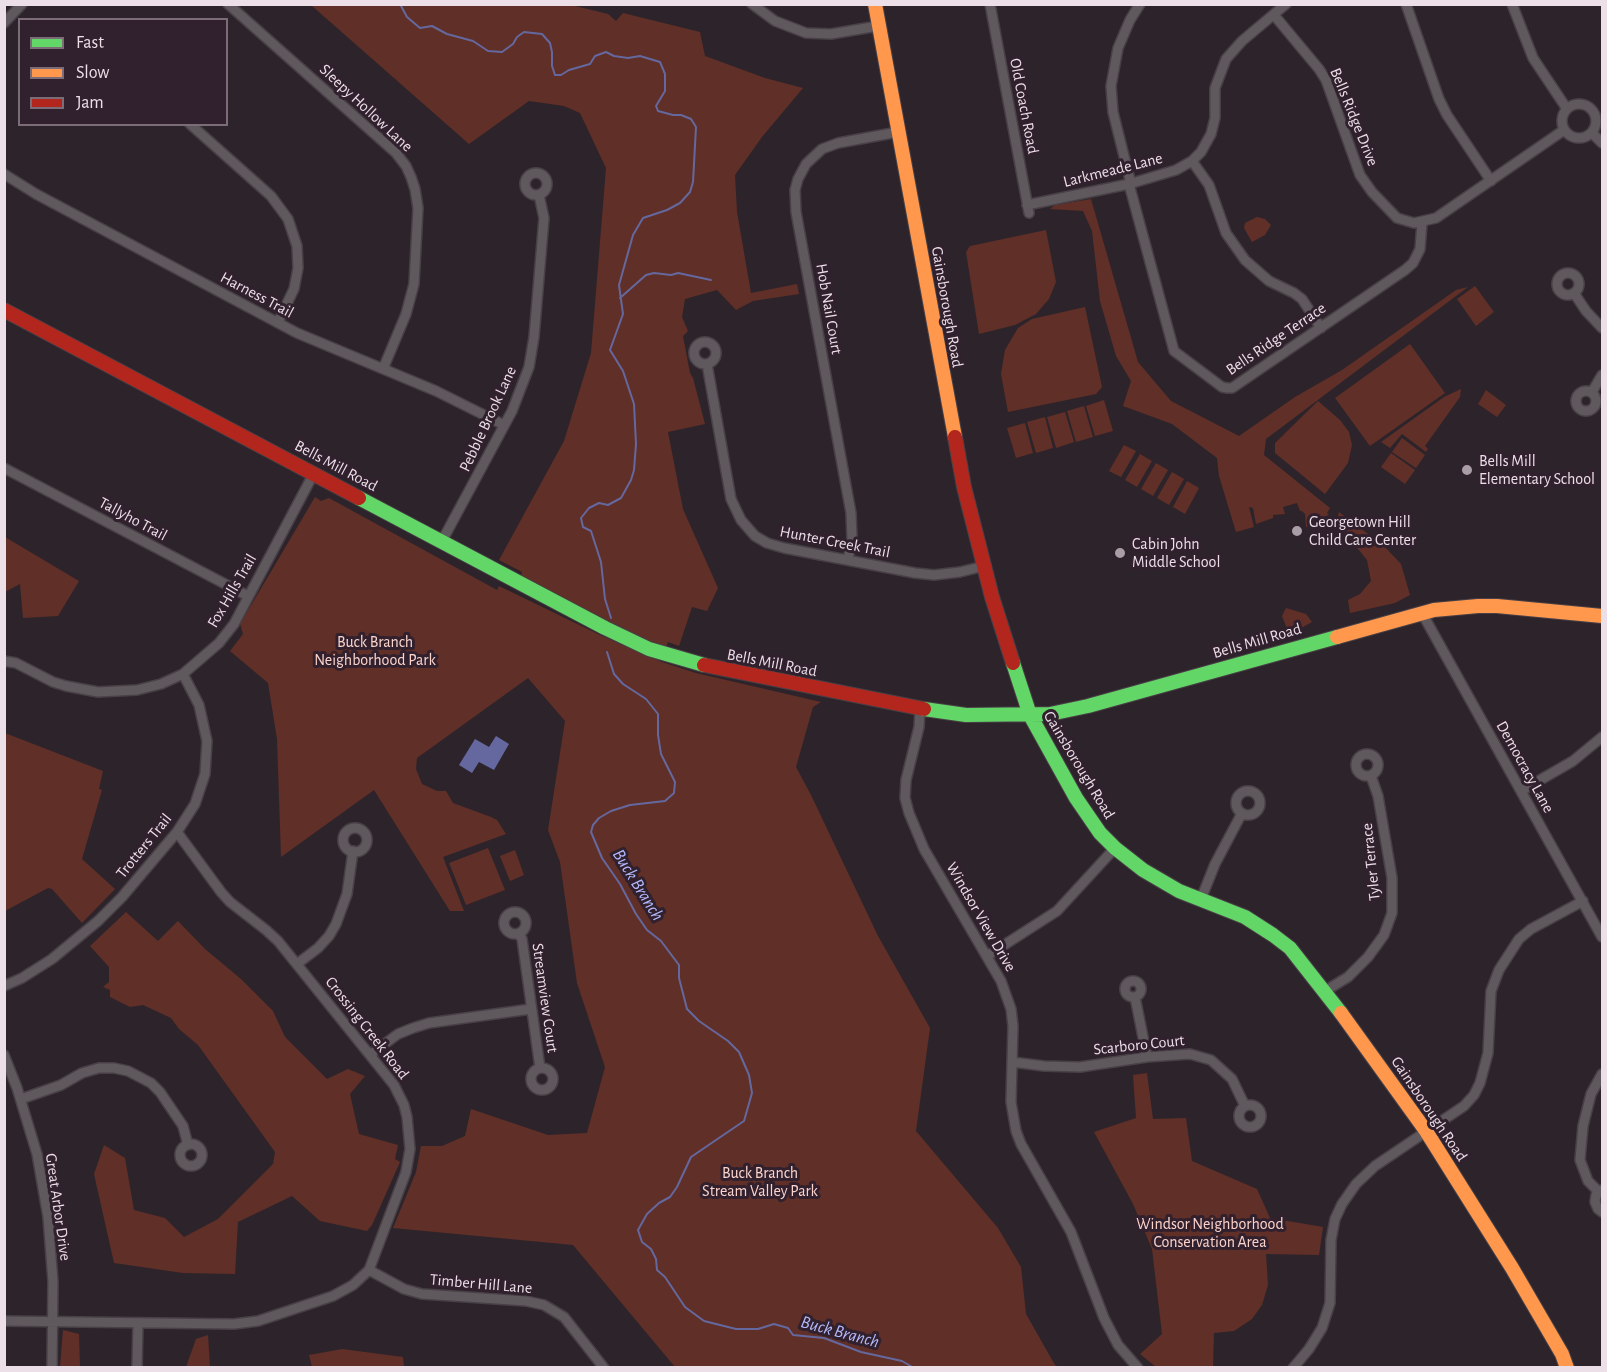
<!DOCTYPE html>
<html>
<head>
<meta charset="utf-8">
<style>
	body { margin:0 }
	#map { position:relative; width:1607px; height:1372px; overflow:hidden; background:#2d242b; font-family:"Alegreya Sans",sans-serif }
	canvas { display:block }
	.frame { position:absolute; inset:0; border:6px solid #ecdfe8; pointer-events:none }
	.legend { position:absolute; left:18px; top:18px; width:210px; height:108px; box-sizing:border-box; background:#31202d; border:2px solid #7c6c78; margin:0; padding:8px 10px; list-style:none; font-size:18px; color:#ecdfe8 }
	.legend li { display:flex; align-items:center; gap:12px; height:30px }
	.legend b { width:30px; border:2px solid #7c6c78 }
</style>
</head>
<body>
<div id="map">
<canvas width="1607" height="1372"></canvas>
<div class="frame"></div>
<ul class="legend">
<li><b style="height:8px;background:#63d668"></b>Fast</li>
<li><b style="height:8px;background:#ff974d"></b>Slow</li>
<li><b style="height:8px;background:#b3261e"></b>Jam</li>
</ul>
</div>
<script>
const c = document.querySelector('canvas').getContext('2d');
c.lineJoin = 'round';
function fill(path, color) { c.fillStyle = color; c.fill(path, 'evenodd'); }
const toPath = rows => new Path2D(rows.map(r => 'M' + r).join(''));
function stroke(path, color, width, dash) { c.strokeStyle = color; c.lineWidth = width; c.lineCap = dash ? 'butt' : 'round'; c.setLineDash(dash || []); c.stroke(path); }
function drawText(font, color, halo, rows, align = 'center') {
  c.font = font + ' "Alegreya Sans",sans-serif'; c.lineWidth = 6; c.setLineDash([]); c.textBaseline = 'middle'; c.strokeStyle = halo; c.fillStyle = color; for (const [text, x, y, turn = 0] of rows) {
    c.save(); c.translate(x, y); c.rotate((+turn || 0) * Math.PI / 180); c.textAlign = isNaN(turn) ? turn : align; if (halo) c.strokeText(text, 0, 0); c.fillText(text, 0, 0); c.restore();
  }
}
const green = toPath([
	[567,4,608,14,616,21,623,13,700,32,705,56,765,78,803,88,762,137,735,175,737,212,751,293,797,284,799,294,753,301,736,310,717,290,685,299,682,317,688,331,683,336,690,373,693,378,705,424,668,432,683,509,718,588,707,611,692,607,679,646,668,642,663,654,519,583,522,572,499,560,564,441,591,353,606,168,580,113,564,106,529,101,469,144,311,5],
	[1091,199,1138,362,1171,401,1239,436,1295,397,1342,370,1456,290,1468,287,1266,439,1264,455,1330,508,1327,513,1329,515,1314,520,1315,525,1306,527,1305,514,1302,511,1300,511,1297,503,1283,507,1285,514,1273,515,1273,518,1256,524,1253,508,1249,507,1254,527,1236,532,1219,476,1217,458,1172,424,1123,406,1131,381,1116,356,1100,301,1092,231,1083,211,1050,209,1055,205],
	[1257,217,1265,219,1271,225,1265,235,1252,242,1244,228,1245,223],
	[1046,230,1056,282,1049,299,1036,314,1015,325,979,334,966,252,970,246],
	[1475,286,1494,312,1476,326,1457,299],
	[1085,307,1102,387,1096,394,1008,412,1001,374,1005,350,1018,328,1032,319],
	[1410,344,1445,393,1370,446,1335,398],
	[1461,389,1460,397,1425,446,1428,449,1426,452,1402,434,1390,448,1381,442,1444,397],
	[1486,390,1506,405,1497,417,1478,404],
	[1104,400,1113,431,1095,436,1086,406],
	[1318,401,1340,420,1349,432,1352,445,1348,463,1325,494,1275,453,1275,443],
	[1084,406,1093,437,1076,442,1067,411],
	[1065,412,1074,442,1056,448,1047,417],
	[1045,417,1053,448,1036,453,1027,422],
	[1025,423,1033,453,1016,458,1007,428],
	[1402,438,1425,455,1416,468,1392,452],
	[1124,445,1136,451,1121,477,1109,471],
	[1391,453,1415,470,1405,484,1381,467],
	[1140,454,1152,461,1137,487,1125,480],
	[1156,463,1168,470,1153,496,1141,489],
	[1172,472,1184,479,1169,505,1157,498],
	[1187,481,1199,488,1185,514,1173,507],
	[315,497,321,501,329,498,497,590,499,586,600,635,662,662,696,673,821,702,813,707,796,767,811,795,878,936,930,1028,916,1131,998,1228,1021,1267,1026,1314,1055,1365,1058,1367,675,1367,573,1245,393,1228,416,1172,421,1146,442,1146,465,1136,471,1109,548,1135,587,1133,605,1067,577,983,560,862,548,830,565,721,528,678,417,758,416,769,422,784,437,791,446,791,453,803,491,817,497,820,506,834,443,857,464,911,450,911,374,790,281,857,277,739,268,683,230,651,243,634,240,624],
	[1339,512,1384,546,1401,564,1410,595,1395,603,1350,613,1348,600,1360,594,1371,581,1367,560,1336,522],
	[5,537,79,581,58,616,23,618,20,584,5,592],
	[1286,608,1306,614,1312,622,1303,627,1287,629,1282,616],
	[5,733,103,771,99,789,102,790,82,859,115,889,82,923,52,889,48,888,5,911],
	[488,848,505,890,466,905,449,863],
	[515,850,524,875,510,881,500,856],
	[126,912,158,941,178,921,205,949,241,979,273,1011,285,1037,327,1079,348,1069,365,1076,350,1094,359,1134,398,1145,395,1159,400,1162,372,1225,367,1231,320,1221,292,1196,238,1222,235,1274,183,1273,114,1263,94,1174,104,1145,125,1158,134,1210,165,1218,184,1237,218,1219,273,1164,275,1152,198,1045,179,1029,171,1018,143,1005,130,1007,110,997,110,990,103,987,109,982,109,967,90,946],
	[1147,1073,1153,1119,1186,1118,1192,1161,1257,1189,1270,1218,1323,1227,1319,1255,1266,1254,1268,1285,1262,1305,1252,1319,1234,1331,1214,1333,1213,1367,1156,1367,1140,1354,1162,1334,1152,1249,1133,1204,1094,1132,1136,1118,1133,1075],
	[63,1330,79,1334,80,1367,60,1367],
	[208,1335,210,1367,186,1367,196,1339],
	[342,1349,403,1357,404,1367,312,1367,309,1355]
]);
const water = toPath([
	[496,736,509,744,494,770,479,762,472,773,459,765,475,739,489,747]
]);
const stream = toPath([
	[400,4,407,17,420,28,432,26,447,34,473,41,488,51,502,52,513,44,517,37,524,32,542,34,550,43,552,52,552,66,555,75,561,75,569,70,590,64,595,56,606,52,614,56,628,58,640,56,660,62,665,74,665,91,656,106,658,111,673,115,681,115,691,119,696,127,693,182,690,192,680,203,667,210,643,218,633,235,619,285,623,314,610,350,623,371,634,404,636,444,634,470,631,480,621,498,608,505,599,503,589,508,581,518,583,527,591,531,601,562,605,599,611,618],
	[620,298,646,275,654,273,671,275,678,273,711,280],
	[607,652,614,674,623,684,646,699,658,714,658,735,661,754,675,782,674,793,665,801,630,805,611,811,599,818,593,825,591,832,602,858,620,884,636,914,647,930,661,941,679,965,679,978,687,1009,699,1021,728,1041,739,1052,749,1075,752,1093,744,1121,691,1157,677,1187,670,1197,659,1203,647,1214,638,1230,642,1242,651,1249,656,1259,657,1270,665,1277,685,1307,704,1321,736,1329,758,1329,774,1324,788,1328,793,1335,824,1338,861,1352,902,1361,914,1368]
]);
const street = toPath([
	[228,4,396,153,406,166,411,177,415,189,418,208,414,284,406,314,383,369],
	[752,4,775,21,806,33,831,34,878,26],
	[990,4,1029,213],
	[1406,4,1439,99,1447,115,1491,181],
	[1512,4,1533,58,1567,109],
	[1274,15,1319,69,1326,80,1360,175,1372,192,1397,218,1414,223,1436,218,1564,130],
	[4,23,22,4],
	'1562 121a17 17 0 1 1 34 0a17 17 0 1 1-34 0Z',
	[190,124,271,196,288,219,297,246,298,268,294,289,278,322],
	[1592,133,1602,143],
	[1192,161,1209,185,1226,233,1245,260,1269,281,1294,293,1302,299,1321,328],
	'525 184a11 11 0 1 1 22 0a11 11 0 1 1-22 0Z',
	[4,174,36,194,297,333,436,391,504,425],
	[1129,184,1174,351,1222,387,1227,388,1232,388,1405,270,1413,263,1420,249,1422,223],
	[1131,184,1113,112,1111,86,1118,48,1130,20,1140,4],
	[1027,205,1129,184,1176,170,1192,161,1201,152,1211,134,1215,118,1215,88,1226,59,1242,41,1286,4],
	'1557 284a11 11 0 1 1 22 0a11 11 0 1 1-22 0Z',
	[1574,293,1586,311,1602,328],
	'694 353a11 11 0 1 1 22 0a11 11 0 1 1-22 0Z',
	[707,364,731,499,741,520,755,536,767,543,784,548,915,573,934,575,960,572,984,566],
	'1576 401a10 10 0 1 1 20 0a10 10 0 1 1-20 0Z',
	[1592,392,1602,375],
	[4,468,248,596],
	[442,541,512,411,529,367,534,337,544,218,539,195],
	[848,560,852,538,851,513,796,212,795,190,798,179,806,164,822,149,838,143,898,132],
	[1422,613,1602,937],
	[4,661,16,663,53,682,66,686,98,692,137,690,161,684,183,674,219,643,234,624,314,473],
	[920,709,919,727,906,780,905,798,909,813,924,849,1001,981,1011,1009,1013,1026,1011,1102,1016,1131,1021,1144,1071,1232,1104,1318,1118,1345,1138,1368],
	'1356 765a11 11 0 1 1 22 0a11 11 0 1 1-22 0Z',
	[1521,791,1573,761,1602,737],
	'1236 803a12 12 0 1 1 24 0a12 12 0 1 1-24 0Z',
	'343 840a12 12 0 1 1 24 0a12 12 0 1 1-24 0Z',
	[1201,899,1215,864,1242,813],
	'504 923a11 11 0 1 1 22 0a11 11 0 1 1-22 0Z',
	[519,934,522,939,540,1068],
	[987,956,1057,911,1115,848],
	[297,964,318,948,329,936,336,924,347,894,353,851],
	'1125 989a8 8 0 1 1 16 0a8 8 0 1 1-16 0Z',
	[4,986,22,978,52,959,98,921,122,897,177,832,195,804,205,774,207,741,199,705,183,674],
	[1325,991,1348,977,1368,957,1384,935,1392,913,1392,878,1378,796,1371,776],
	[1135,997,1147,1057],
	[371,1054,398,1034,413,1028,429,1023,531,1009],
	[4,1055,17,1088,37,1154,48,1217,53,1282,52,1368],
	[1012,1062,1044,1066,1080,1067,1147,1057,1190,1054,1211,1060,1232,1079,1245,1106],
	'531 1079a11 11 0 1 1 22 0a11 11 0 1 1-22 0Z',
	[21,1099,61,1085,82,1073,99,1068,114,1068,128,1071,151,1083,160,1092,183,1126,188,1145],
	'1239 1116a11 11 0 1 1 22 0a11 11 0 1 1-22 0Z',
	'180 1155a11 11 0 1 1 22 0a11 11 0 1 1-22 0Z',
	[1602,1190,1596,1195,1595,1202,1598,1209,1602,1212],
	[1599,1192,1588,1181,1580,1160,1583,1126,1591,1094,1602,1074],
	[369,1270,404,1289,422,1294,526,1301,544,1305,564,1317,604,1368],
	[4,1321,234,1324,258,1321,333,1296,353,1285,369,1270,406,1172,410,1149,407,1117,404,1105,394,1085,278,941,266,930,230,902,221,892,177,832],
	[137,1368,138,1323],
	[1293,1368,1309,1349,1322,1328,1330,1303,1331,1240,1335,1219,1342,1204,1356,1184,1375,1166,1464,1106,1474,1095,1480,1083,1488,1053,1491,991,1499,970,1519,939,1531,929,1583,901]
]);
const fast = toPath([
	[359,498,605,628,649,649,704,665],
	[1013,663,1030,715,1076,798,1100,833,1115,848,1143,870,1179,891,1245,917,1273,935,1290,948,1341,1013],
	[924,709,966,715,1050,714,1088,706,1337,637]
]);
const slow = toPath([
	[875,4,955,437],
	[1337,637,1434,610,1478,606,1497,606,1602,616],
	[1341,1013,1426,1131,1512,1268,1562,1354,1567,1368]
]);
const jam = toPath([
	[4,310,359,498],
	[955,437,964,487,992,597,1013,663],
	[704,665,924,709]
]);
const markers = [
	[1467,470,6,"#a99ea6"],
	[1297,531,6,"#a99ea6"],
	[1120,553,6,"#a99ea6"]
];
const streetNames = [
	["Old Coach Road",1024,106,79],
	["Sleepy Hollow Lane",366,108,43],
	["Bells Ridge Drive",1354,117,68],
	["Larkmeade Lane",1113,170,-14],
	["Harness Trail",257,295,28],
	["Gainsborough Road",947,307,80],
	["Hob Nail Court",829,309,80],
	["Bells Ridge Terrace",1276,339,-34],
	["Pebble Brook Lane",488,419,-65],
	["Bells Mill Road",336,466,28],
	["Tallyho Trail",133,519,28],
	["Hunter Creek Trail",835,542,11],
	["Fox Hills Trail",232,591,-60],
	["Bells Mill Road",1257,641,-16],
	["Bells Mill Road",772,663,11],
	["Gainsborough Road",1079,765,59],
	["Democracy Lane",1525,767,61],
	["Trotters Trail",144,846,-51],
	["Tyler Terrace",1371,862,-96],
	["Windsor View Drive",981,917,60],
	["Streamview Court",545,998,82],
	["Crossing Creek Road",367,1028,52],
	["Scarboro Court",1139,1045,-6],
	["Gainsborough Road",1429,1109,56],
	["Great Arbor Drive",58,1207,82],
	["Timber Hill Lane",481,1284,5]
];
const poiNames = [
	["Bells Mill",1479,461],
	["Elementary School",1479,479],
	["Georgetown Hill",1309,522],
	["Child Care Center",1309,540],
	["Cabin John",1132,544],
	["Middle School",1132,562]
];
const parkNames = [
	["Buck Branch",375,642],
	["Neighborhood Park",375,660],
	["Buck Branch",760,1173],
	["Stream Valley Park",760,1191],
	["Windsor Neighborhood",1210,1224],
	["Conservation Area",1210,1242]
];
const waterNames = [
	["Buck Branch",638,885,58],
	["Buck Branch",840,1332,15]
];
fill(green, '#602f27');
fill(water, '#65689e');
stroke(stream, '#65689e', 2);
stroke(street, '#484046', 12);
stroke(fast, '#484046', 16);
stroke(slow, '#484046', 16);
stroke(jam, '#484046', 16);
stroke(street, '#5f585d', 9);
stroke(fast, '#63d668', 14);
stroke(slow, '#ff974d', 14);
stroke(jam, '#b3261e', 14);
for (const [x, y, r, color] of markers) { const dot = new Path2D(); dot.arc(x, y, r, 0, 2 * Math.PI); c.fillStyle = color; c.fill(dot); stroke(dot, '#31202d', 2); }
drawText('16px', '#ecdfe8', '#31202d', streetNames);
drawText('16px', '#ecdfe8', '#31202d', poiNames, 'left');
drawText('16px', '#fdd4cb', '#31202d', parkNames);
drawText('italic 18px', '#b3bafd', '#31202d', waterNames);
</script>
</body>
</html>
